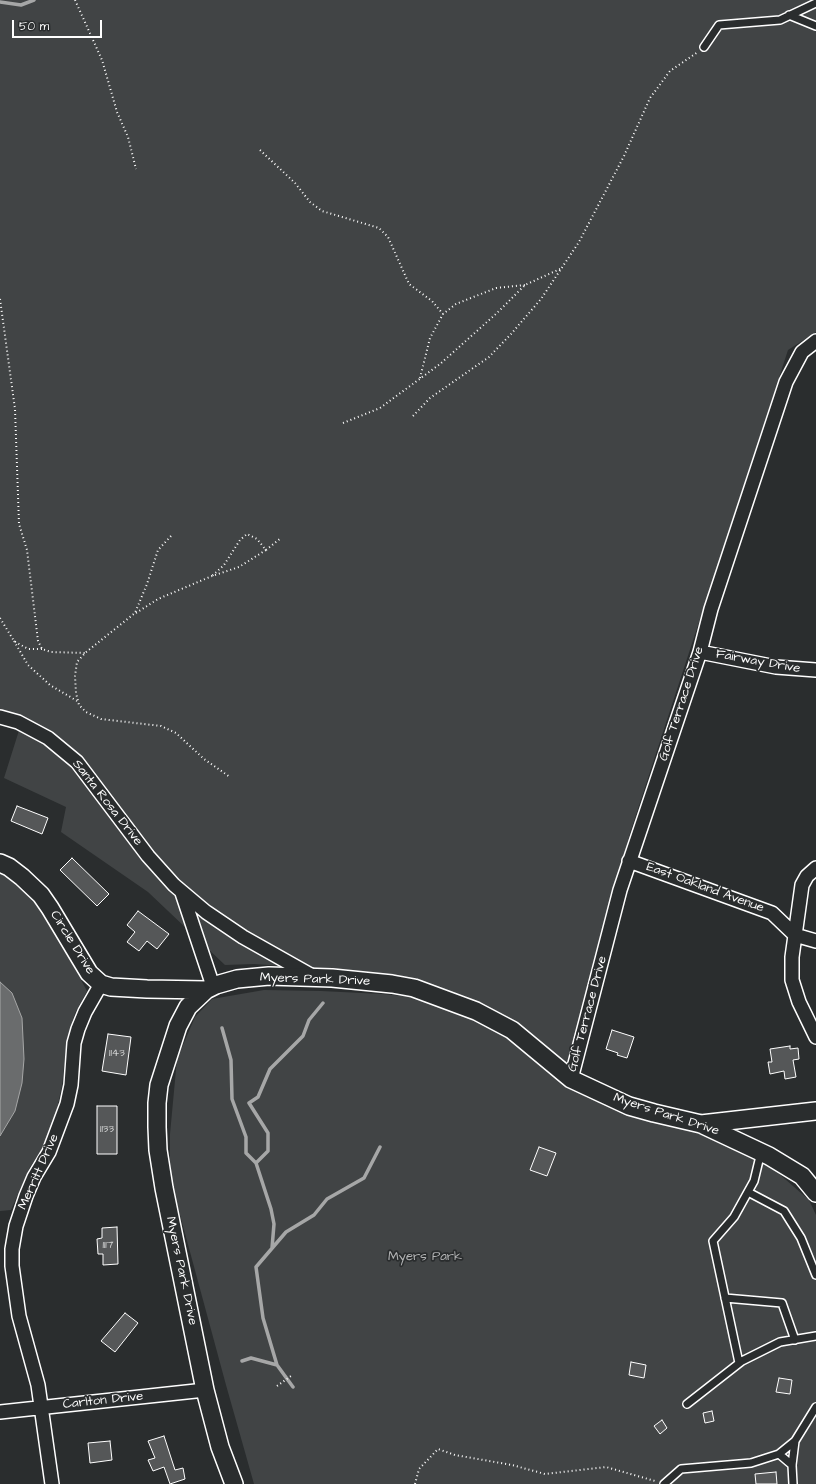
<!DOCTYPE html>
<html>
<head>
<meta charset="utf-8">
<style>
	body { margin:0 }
	#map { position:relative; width:816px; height:1484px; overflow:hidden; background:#2a2d2e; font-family:"Architects Daughter",sans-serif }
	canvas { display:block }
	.scale { position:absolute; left:12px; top:20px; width:90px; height:18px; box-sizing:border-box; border:2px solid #fff; border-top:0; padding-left:5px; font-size:12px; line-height:14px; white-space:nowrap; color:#fff; -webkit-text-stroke:3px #2a2d2e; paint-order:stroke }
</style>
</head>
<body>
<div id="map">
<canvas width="816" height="1484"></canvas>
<div class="scale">50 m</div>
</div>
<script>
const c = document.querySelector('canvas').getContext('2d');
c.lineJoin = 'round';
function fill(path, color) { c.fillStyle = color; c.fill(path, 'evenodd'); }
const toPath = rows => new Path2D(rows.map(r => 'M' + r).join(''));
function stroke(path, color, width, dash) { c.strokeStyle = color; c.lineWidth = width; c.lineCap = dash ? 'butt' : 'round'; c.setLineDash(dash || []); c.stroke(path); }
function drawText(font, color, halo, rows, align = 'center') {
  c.font = font + ' "Architects Daughter",sans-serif'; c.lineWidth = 3.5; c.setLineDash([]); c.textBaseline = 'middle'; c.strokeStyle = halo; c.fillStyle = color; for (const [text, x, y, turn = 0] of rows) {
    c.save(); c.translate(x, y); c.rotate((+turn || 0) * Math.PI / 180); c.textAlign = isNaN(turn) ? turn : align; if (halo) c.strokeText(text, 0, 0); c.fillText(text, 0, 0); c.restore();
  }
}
const green = toPath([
	[0,0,816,0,816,332,788,350,630,833,569,1067,536,1040,465,996,370,972,254,964,225,965,148,892,61,832,66,807,4,778,22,721,0,712],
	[0,874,8,878,30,895,50,923,87,991,75,1013,67,1038,62,1085,56,1114,42,1149,30,1167,11,1210,0,1211],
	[264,990,321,991,382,994,422,998,461,1013,516,1039,558,1073,700,1129,751,1155,777,1172,809,1200,816,1215,816,1484,254,1484,226,1385,173,1189,170,1165,170,1134,177,1059,195,1017,212,999]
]);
const water = toPath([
	[0,982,12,993,22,1018,24,1059,22,1083,15,1111,0,1136,0,982]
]);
const stream = toPath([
	[0,2,21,5,34,0],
	[222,1028,231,1060,232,1099,246,1137,246,1153,256,1163,271,1209,274,1224,272,1248],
	[256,1163,268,1151,268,1133,249,1103,258,1097,270,1069,303,1036,309,1020,323,1003],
	[242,1361,251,1358,277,1365],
	[293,1387,277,1365,263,1318,256,1267,286,1232,314,1215,327,1199,364,1178,380,1147]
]);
const building = toPath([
	[17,806,48,818,42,834,11,821,17,806],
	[72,858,109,894,97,906,60,870,72,858],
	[138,911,169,934,157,949,147,941,139,951,127,942,135,932,127,925,138,911],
	[612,1030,634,1037,627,1058,617,1055,618,1053,606,1049,612,1030],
	[108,1034,131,1037,126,1075,102,1071,108,1034],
	[790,1046,790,1049,798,1048,799,1059,793,1060,796,1077,785,1079,784,1071,770,1074,768,1062,772,1062,770,1049,790,1046],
	[97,1106,117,1106,117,1154,97,1154,97,1106],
	[539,1147,556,1153,547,1176,530,1170,539,1147],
	[117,1227,118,1264,103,1265,103,1254,98,1254,97,1239,102,1238,102,1228,117,1227],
	[125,1313,138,1323,115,1352,101,1341,125,1313],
	[631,1362,646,1365,644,1378,629,1375,631,1362],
	[779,1378,792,1380,790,1394,776,1392,779,1378],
	[712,1411,714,1421,705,1423,703,1413,712,1411],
	[662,1420,667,1428,660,1434,654,1426,662,1420],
	[164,1436,175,1470,183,1468,185,1479,170,1484,164,1467,153,1471,148,1460,155,1458,148,1441,164,1436],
	[110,1441,112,1460,90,1463,88,1443,110,1441],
	[776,1472,777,1484,756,1484,755,1474,776,1472]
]);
const path = toPath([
	[75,0,102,60,117,112,128,137,136,169],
	[260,150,295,183,310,202,322,211,379,228,388,237,409,284,432,301,443,314],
	[0,299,15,409,19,524,27,550,38,641,42,649,51,652,85,653],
	[420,378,430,338,443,314,456,304,496,288,525,285],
	[413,416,430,398,489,357,511,334,541,299,579,242,624,156,650,98,670,71,698,52],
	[343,423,380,408,440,364,497,313,525,285,560,269],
	[171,536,158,550,147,584,135,613,85,653,77,662,75,676,76,693,79,705,86,712,101,719,161,726,176,733,204,759,230,777],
	[266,550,281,538],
	[136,613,158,599,212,576,239,567,266,550,257,539,247,534,240,540,224,565,212,576],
	[0,618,14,641,28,649,42,649],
	[14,641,28,665,50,685,77,701],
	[277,1386,291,1376],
	[415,1484,419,1469,438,1449,455,1455,512,1465,545,1474,606,1467,655,1481]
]);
const service = toPath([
	[789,15,816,26],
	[704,47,719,25,780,20,816,3],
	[748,1192,784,1211,801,1238,816,1275],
	[725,1298,782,1303,795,1340],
	[739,1363,713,1241,734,1217,754,1181,761,1152],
	[687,1404,742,1361,780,1342,816,1336],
	[779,1454,792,1465],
	[664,1484,681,1469,751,1463,779,1454,795,1441,816,1407],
	[793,1484,792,1465,795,1441]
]);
const minor = toPath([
	[700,652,776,667,816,670],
	[0,717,18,722,48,738,77,762,148,856,174,885,206,912,243,937,314,977],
	[629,861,772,913,795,935,816,941],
	[816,868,807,876,802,885,792,957,792,980,799,1002,816,1037],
	[182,893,213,986],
	[571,1079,620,890,700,652,711,609,786,382,802,352,816,341],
	[0,1412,205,1390],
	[52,1484,38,1385,19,1316,12,1266,12,1249,16,1226,26,1196,34,1177,49,1152,67,1104,71,1085,74,1043,78,1029,85,1012,101,984]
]);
const tertiary = toPath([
	[0,863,9,867,22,877,41,895,50,908,89,973,101,984,111,987,147,989,206,990],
	[701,1124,816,1111],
	[234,1484,220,1447,205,1390,164,1188,158,1150,157,1127,157,1103,159,1085,178,1026,188,1007,206,990,216,985,237,979,269,976,332,978,392,984,414,988,476,1011,512,1030,571,1079,629,1106,654,1113,701,1124,769,1156,802,1176,816,1193]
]);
const numberNames = [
	["1143",117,1054],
	["1133",107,1130],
	["1117",108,1246]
];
const streetNames = [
	["Fairway Drive",758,662,10],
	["Golf Terrace Drive",682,704,-72],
	["Santa Rosa Drive",107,803,52],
	["East Oakland Avenue",705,888,20],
	["Circle Drive",72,943,58],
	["Myers Park Drive",315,980,2],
	["Golf Terrace Drive",588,1014,-75],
	["Myers Park Drive",666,1115,18],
	["Merritt Drive",39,1172,-66],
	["Myers Park Drive",181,1271,78],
	["Carlton Drive",103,1401,-6]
];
const parkNames = [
	["Myers Park",425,1257]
];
fill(green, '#414445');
fill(water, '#6a6c6d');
stroke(water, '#a6a7a7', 1);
stroke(stream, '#a6a7a7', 3.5);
fill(building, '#555758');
stroke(building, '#fff', 1);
stroke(service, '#fff', 10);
stroke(minor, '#fff', 16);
stroke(tertiary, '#fff', 20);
stroke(path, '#fff', 2, [1, 3]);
stroke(service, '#2a2d2e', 7);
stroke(minor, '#2a2d2e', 13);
stroke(tertiary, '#2a2d2e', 17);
drawText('11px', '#d4d5d5', null, numberNames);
drawText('13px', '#fff', '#2a2d2e', streetNames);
drawText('13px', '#b3b4b5', '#2a2d2e', parkNames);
</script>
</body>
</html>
